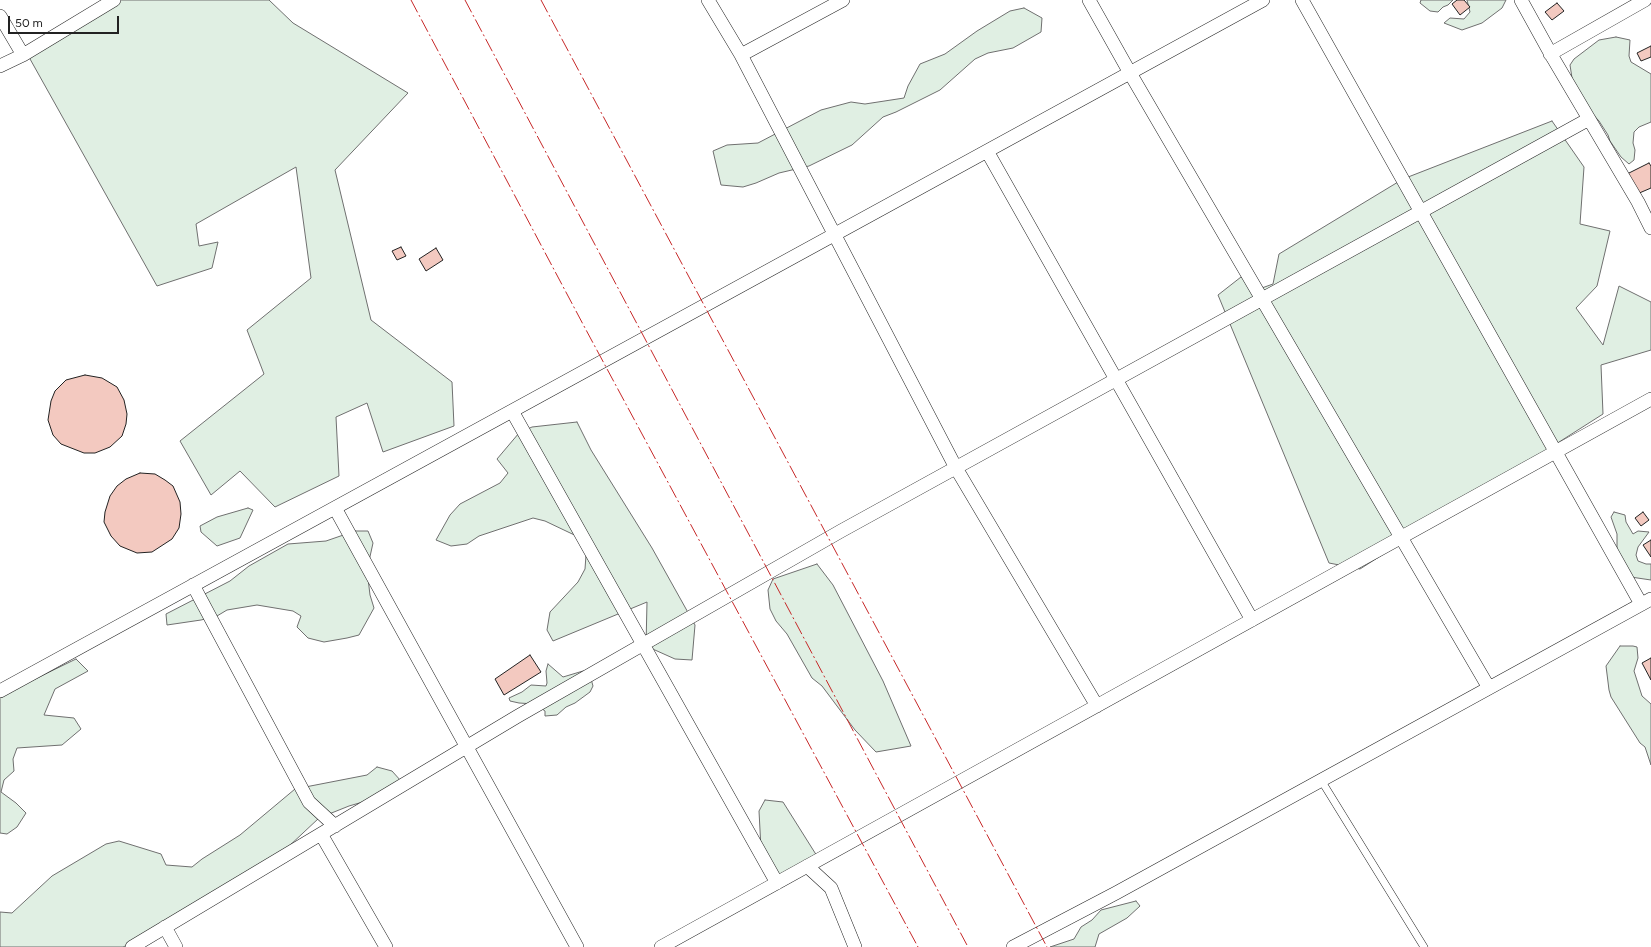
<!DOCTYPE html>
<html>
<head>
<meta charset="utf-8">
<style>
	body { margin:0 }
	#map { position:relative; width:1651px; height:947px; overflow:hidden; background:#fff; font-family:Figtree,sans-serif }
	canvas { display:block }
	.scale { position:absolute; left:8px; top:16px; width:111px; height:18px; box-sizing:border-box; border:2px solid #222; border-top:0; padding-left:5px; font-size:12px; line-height:14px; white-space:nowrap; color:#222; -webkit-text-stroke:3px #fff; paint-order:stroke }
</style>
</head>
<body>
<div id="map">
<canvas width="1651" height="947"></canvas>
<div class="scale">50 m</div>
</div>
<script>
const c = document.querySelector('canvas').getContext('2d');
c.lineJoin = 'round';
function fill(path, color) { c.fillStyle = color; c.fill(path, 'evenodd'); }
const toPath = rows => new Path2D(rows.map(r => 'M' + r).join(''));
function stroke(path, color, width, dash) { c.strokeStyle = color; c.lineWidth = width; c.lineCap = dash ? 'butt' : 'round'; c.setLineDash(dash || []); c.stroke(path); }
const green = toPath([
	[120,0,269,0,293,23,408,93,335,170,371,320,452,382,454,426,383,452,367,403,336,417,339,476,275,507,240,471,211,495,180,441,264,374,247,330,311,278,296,167,196,224,199,246,218,242,212,268,157,286,25,50,120,0],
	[1421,0,1453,0,1448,5,1443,7,1438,12,1430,11,1420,3,1421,0],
	[1467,0,1506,0,1502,8,1482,23,1462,30,1444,23,1450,18,1464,19,1470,12,1467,0],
	[1024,8,1042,18,1041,32,1013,48,988,53,975,59,940,90,896,112,883,117,852,145,809,166,779,173,756,183,743,187,721,185,713,151,727,145,758,143,821,110,851,102,865,104,904,98,908,86,920,64,945,54,977,31,1010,11,1024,8],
	[1616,37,1630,40,1629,56,1631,62,1651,74,1651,122,1639,127,1634,132,1633,143,1635,150,1634,160,1629,164,1621,157,1610,141,1608,135,1599,121,1577,97,1574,91,1570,65,1574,59,1599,40,1616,37],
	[1552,121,1584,167,1580,224,1610,231,1597,286,1576,308,1603,345,1619,286,1651,302,1651,350,1601,365,1603,414,1360,569,1329,563,1218,295,1241,277,1259,289,1273,284,1279,254,1403,179,1552,121],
	[577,422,591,450,652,548,695,625,692,660,675,659,646,646,647,602,553,641,547,630,550,612,578,582,585,569,587,541,545,521,533,518,479,536,467,544,451,546,436,540,450,515,460,504,500,483,508,473,497,459,519,433,532,427,577,422],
	[248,508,253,510,240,538,217,546,201,532,200,526,217,517,248,508],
	[1614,512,1625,515,1626,522,1633,534,1638,531,1649,532,1638,547,1636,555,1638,561,1646,564,1651,564,1651,580,1624,576,1622,571,1617,548,1617,534,1611,517,1614,512],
	[355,531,368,531,373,543,367,570,370,595,374,608,359,635,347,638,324,642,308,638,297,627,301,616,293,611,257,605,227,610,217,616,201,620,167,625,166,614,230,581,249,566,288,544,326,541,355,531],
	[817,564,833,585,883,681,911,746,876,752,855,730,822,686,812,678,787,634,776,621,770,609,768,590,773,579,817,564],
	[1620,646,1633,646,1637,647,1638,658,1634,671,1642,696,1651,704,1651,765,1645,747,1640,743,1611,697,1609,690,1606,666,1620,646],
	[76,659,88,671,55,689,44,715,74,718,81,729,62,745,17,748,13,759,14,771,4,780,1,792,16,803,26,813,17,827,7,834,0,833,0,696,76,659],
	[548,664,563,677,583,671,589,672,593,686,590,692,575,703,566,707,557,715,545,716,545,711,535,704,519,703,510,701,509,698,522,692,531,685,546,686,547,683,546,671,548,664],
	[377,767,392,771,401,781,373,799,349,806,319,818,271,863,158,932,123,947,0,947,0,912,12,913,52,876,106,844,119,841,161,854,166,865,192,867,202,859,240,835,295,789,367,775,377,767],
	[765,800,783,802,822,864,784,886,761,849,759,811,765,800],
	[1136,901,1140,906,1127,918,1099,934,1095,947,1050,947,1074,939,1081,927,1092,920,1101,910,1136,901]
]);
const building = toPath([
	[1457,0,1464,0,1470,7,1460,15,1452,4,1457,0],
	[1557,3,1564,11,1552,20,1545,12,1557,3],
	[1651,46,1651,57,1641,61,1637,53,1651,46],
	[1649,163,1651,166,1651,188,1637,194,1627,174,1649,163],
	[401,247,406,256,397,260,392,251,401,247],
	[436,248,443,260,426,271,419,259,436,248],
	[85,375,102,378,117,387,124,400,127,414,126,424,122,436,110,447,95,453,84,453,61,444,53,435,48,420,51,401,55,391,66,380,85,375],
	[140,473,155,474,165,480,173,486,180,502,181,514,179,528,172,539,152,552,137,553,120,546,111,536,104,522,105,512,110,496,117,486,126,479,140,473],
	[1643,512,1649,520,1641,526,1635,518,1643,512],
	[1651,540,1651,557,1643,545,1651,540],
	[530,655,541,672,504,695,495,679,530,655],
	[1651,658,1651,680,1642,663,1651,658]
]);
const lane = toPath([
	[1321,780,1424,947]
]);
const street = toPath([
	[708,0,741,55,956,468,1097,706],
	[1089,0,1130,73,1489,688],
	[1302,0,1641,604],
	[1521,0,1553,58,1638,202,1651,228],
	[0,16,23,55],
	[1550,54,1645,0],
	[741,55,843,0],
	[0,66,23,55,114,0],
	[987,151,1252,620],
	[512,411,777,883],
	[335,508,577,947],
	[193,585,309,802,335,826],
	[0,691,1263,0],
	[321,834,386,947],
	[807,866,831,888,855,947],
	[165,927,176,947],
	[132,947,518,716,841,531,1589,119],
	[661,947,1651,399],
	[1013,947,1116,893,1651,599]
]);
const power = toPath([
	[411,0,585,328,918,947],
	[465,0,968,947],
	[541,0,1047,947]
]);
fill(green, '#e0efe3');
stroke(green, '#6f6f6f', 1);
fill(building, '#f3c9c0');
stroke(building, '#222', 1);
stroke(lane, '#222', 8);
stroke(street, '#222', 14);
stroke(lane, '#fff', 7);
stroke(street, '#fff', 13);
stroke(power, '#c62828', 1, [14, 3, 2, 3]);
</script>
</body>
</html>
